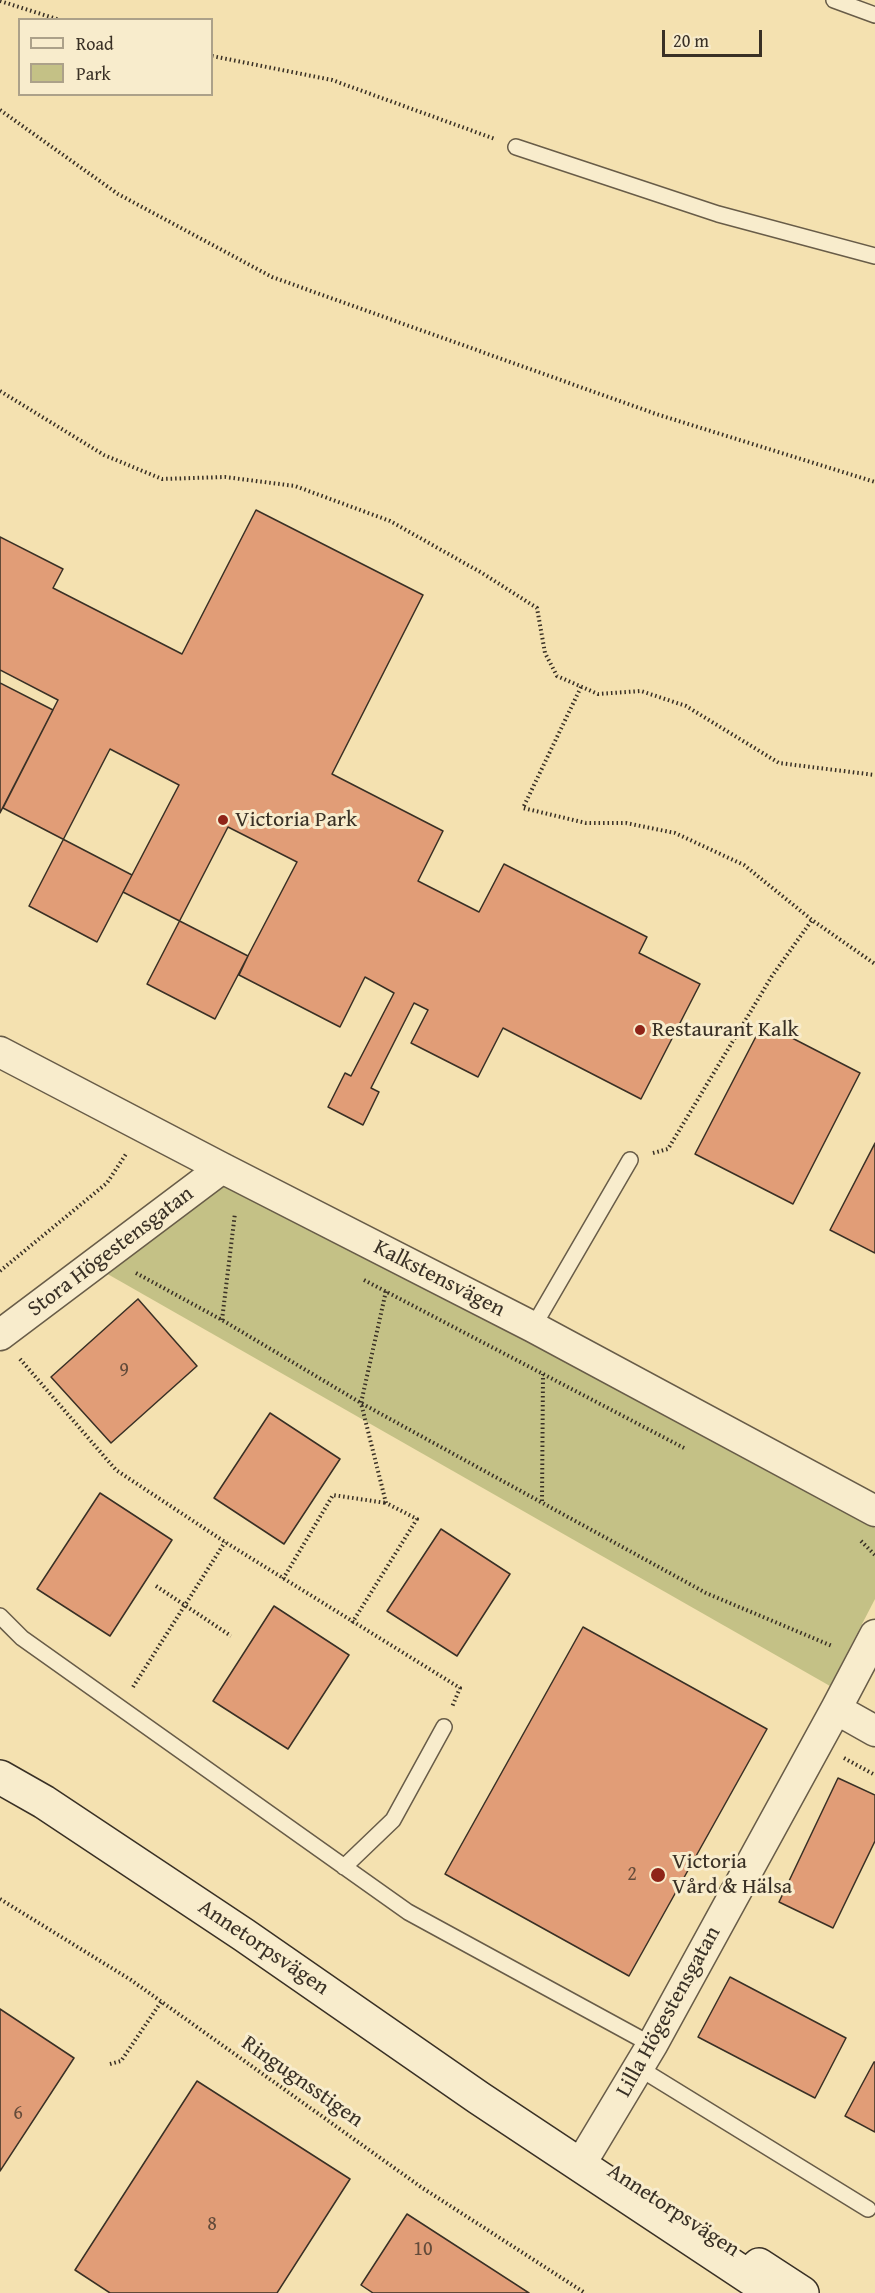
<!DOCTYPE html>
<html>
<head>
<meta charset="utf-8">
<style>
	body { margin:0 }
	#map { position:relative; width:875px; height:2293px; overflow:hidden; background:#f4e1b0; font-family:"Gentium Book Plus",serif }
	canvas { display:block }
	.legend { position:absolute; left:18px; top:18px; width:195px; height:78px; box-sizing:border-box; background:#f8eccc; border:2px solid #aca189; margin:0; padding:8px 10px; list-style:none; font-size:18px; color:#393025 }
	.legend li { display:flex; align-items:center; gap:12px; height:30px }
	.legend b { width:30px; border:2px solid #aca189 }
	.scale { position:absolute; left:662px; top:30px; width:100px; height:27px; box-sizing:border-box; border:3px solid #393025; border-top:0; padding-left:8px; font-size:18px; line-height:21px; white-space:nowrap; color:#393025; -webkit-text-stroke:4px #f8eccc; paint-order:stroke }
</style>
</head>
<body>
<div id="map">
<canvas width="875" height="2293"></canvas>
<ul class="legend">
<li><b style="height:8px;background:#f8eccc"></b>Road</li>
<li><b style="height:16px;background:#c4c186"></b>Park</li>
</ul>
<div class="scale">20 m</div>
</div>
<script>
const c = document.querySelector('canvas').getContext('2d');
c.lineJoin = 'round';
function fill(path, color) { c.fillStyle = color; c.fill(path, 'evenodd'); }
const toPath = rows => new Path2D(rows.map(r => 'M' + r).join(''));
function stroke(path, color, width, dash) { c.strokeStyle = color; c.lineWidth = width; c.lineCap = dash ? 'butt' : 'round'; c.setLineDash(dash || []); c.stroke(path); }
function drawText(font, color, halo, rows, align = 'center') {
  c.font = font + ' "Gentium Book Plus",serif'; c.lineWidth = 6; c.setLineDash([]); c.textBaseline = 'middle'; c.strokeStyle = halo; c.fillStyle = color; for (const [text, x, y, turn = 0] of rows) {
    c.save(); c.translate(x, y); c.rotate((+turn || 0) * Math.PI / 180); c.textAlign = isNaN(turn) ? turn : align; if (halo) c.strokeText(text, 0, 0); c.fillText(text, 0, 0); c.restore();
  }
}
const green = toPath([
	[223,1184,526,1337,875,1528,875,1599,830,1686,104,1272]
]);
const building = toPath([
	[256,510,423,595,332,774,443,831,418,881,479,912,504,864,647,937,639,953,700,984,641,1099,503,1028,478,1077,411,1043,428,1010,414,1003,371,1088,379,1092,363,1125,328,1107,345,1073,351,1076,394,993,365,977,340,1027,239,975,248,956,123,892,132,875,3,808,53,710,0,683,0,537,63,569,53,588,182,654,256,510],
	[0,670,58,700,0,813,0,670],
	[110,749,179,785,97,942,29,906,110,749],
	[228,827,297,862,215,1019,147,984,228,827],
	[763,1023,860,1073,793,1204,695,1154,763,1023],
	[875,1143,875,1253,830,1230,875,1143],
	[138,1299,197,1366,111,1443,51,1377,138,1299],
	[270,1413,340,1459,284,1544,214,1498,270,1413],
	[100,1493,172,1540,110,1636,37,1589,100,1493],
	[441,1529,510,1574,457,1656,387,1611,441,1529],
	[274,1606,349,1655,288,1749,213,1701,274,1606],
	[583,1627,767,1729,629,1976,445,1874,583,1627],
	[838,1778,875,1795,875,1841,833,1928,779,1902,838,1778],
	[730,1977,846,2038,815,2098,698,2037,730,1977],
	[0,2009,74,2058,0,2171,0,2009],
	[874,2062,875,2062,875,2132,845,2116,874,2062],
	[197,2081,350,2179,277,2293,110,2293,75,2270,197,2081],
	[407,2214,529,2293,373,2293,361,2285,407,2214]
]);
const path = toPath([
	[0,1,60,20],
	[212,56,332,80,495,139],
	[0,110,118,194,272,277,656,414,875,482],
	[0,391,104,455,162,479,225,477,295,486,390,521,482,573,537,608,545,653,557,676,598,694,641,691,686,706,779,763,875,775],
	[581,687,523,808,586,823,626,823,675,833,744,865,812,920,875,964],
	[653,1153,668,1149,772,976,812,920],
	[0,1271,107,1183,126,1154],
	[136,1273,222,1320,361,1403,706,1593,832,1646],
	[364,1280,684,1448],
	[222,1320,235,1213],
	[20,1359,116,1470,225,1542,460,1688,452,1707],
	[542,1501,543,1374],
	[861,1541,875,1555],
	[283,1579,333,1495,386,1503],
	[156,1586,231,1636],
	[352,1623,417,1519,386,1503,361,1403,386,1291],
	[133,1687,225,1542],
	[844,1758,875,1775],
	[0,1899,131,1980,421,2187,585,2293],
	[110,2064,121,2061,161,2002]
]);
const service = toPath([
	[834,0,875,15],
	[516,147,718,214,875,256],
	[533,1327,630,1160],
	[0,1616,22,1638,408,1912,652,2045],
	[344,1867,393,1820,444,1727],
	[639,2068,868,2209]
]);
const minor = toPath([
	[0,1052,222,1168,533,1327,875,1511],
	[0,1335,222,1168],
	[875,1635,836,1709,875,1731],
	[586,2155,652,2045,836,1709]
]);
const secondary = toPath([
	[0,1777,44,1802,244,1935,479,2098,773,2293],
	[759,2265,802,2293]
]);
const markers = [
	[223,820,6,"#8f2418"],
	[640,1030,6,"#8f2418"],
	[658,1875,8,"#8f2418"]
];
const numberNames = [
	["9",124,1371],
	["2",632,1875],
	["6",18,2114],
	["8",212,2225],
	["10",423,2250]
];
const poiNames = [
	["Victoria Park",235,820],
	["Restaurant Kalk",652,1030],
	["Victoria",672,1862],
	["Vård & Hälsa",672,1887]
];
const streetNames = [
	["Stora Högestensgatan",111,1252,-37],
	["Kalkstensvägen",439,1279,27],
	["Annetorpsvägen",263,1948,34],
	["Lilla Högestensgatan",669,2012,-61],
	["Ringugnsstigen",302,2082,35],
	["Annetorpsvägen",673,2211,33]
];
fill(green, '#c4c186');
fill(building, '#e19d77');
stroke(building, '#393025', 1.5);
stroke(service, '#685c48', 18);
stroke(minor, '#685c48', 33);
stroke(secondary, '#393025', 36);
stroke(path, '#393025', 4, [1.5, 3]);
stroke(service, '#f8eccc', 15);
stroke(minor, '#f8eccc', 30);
stroke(secondary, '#f8eccc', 33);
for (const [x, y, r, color] of markers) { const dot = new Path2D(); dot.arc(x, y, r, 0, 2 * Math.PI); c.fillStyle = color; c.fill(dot); stroke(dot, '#f8eccc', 2); }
drawText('20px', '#634b3a', null, numberNames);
drawText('22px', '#393025', '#f8eccc', poiNames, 'left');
drawText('22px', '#393025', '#f8eccc', streetNames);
</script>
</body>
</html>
